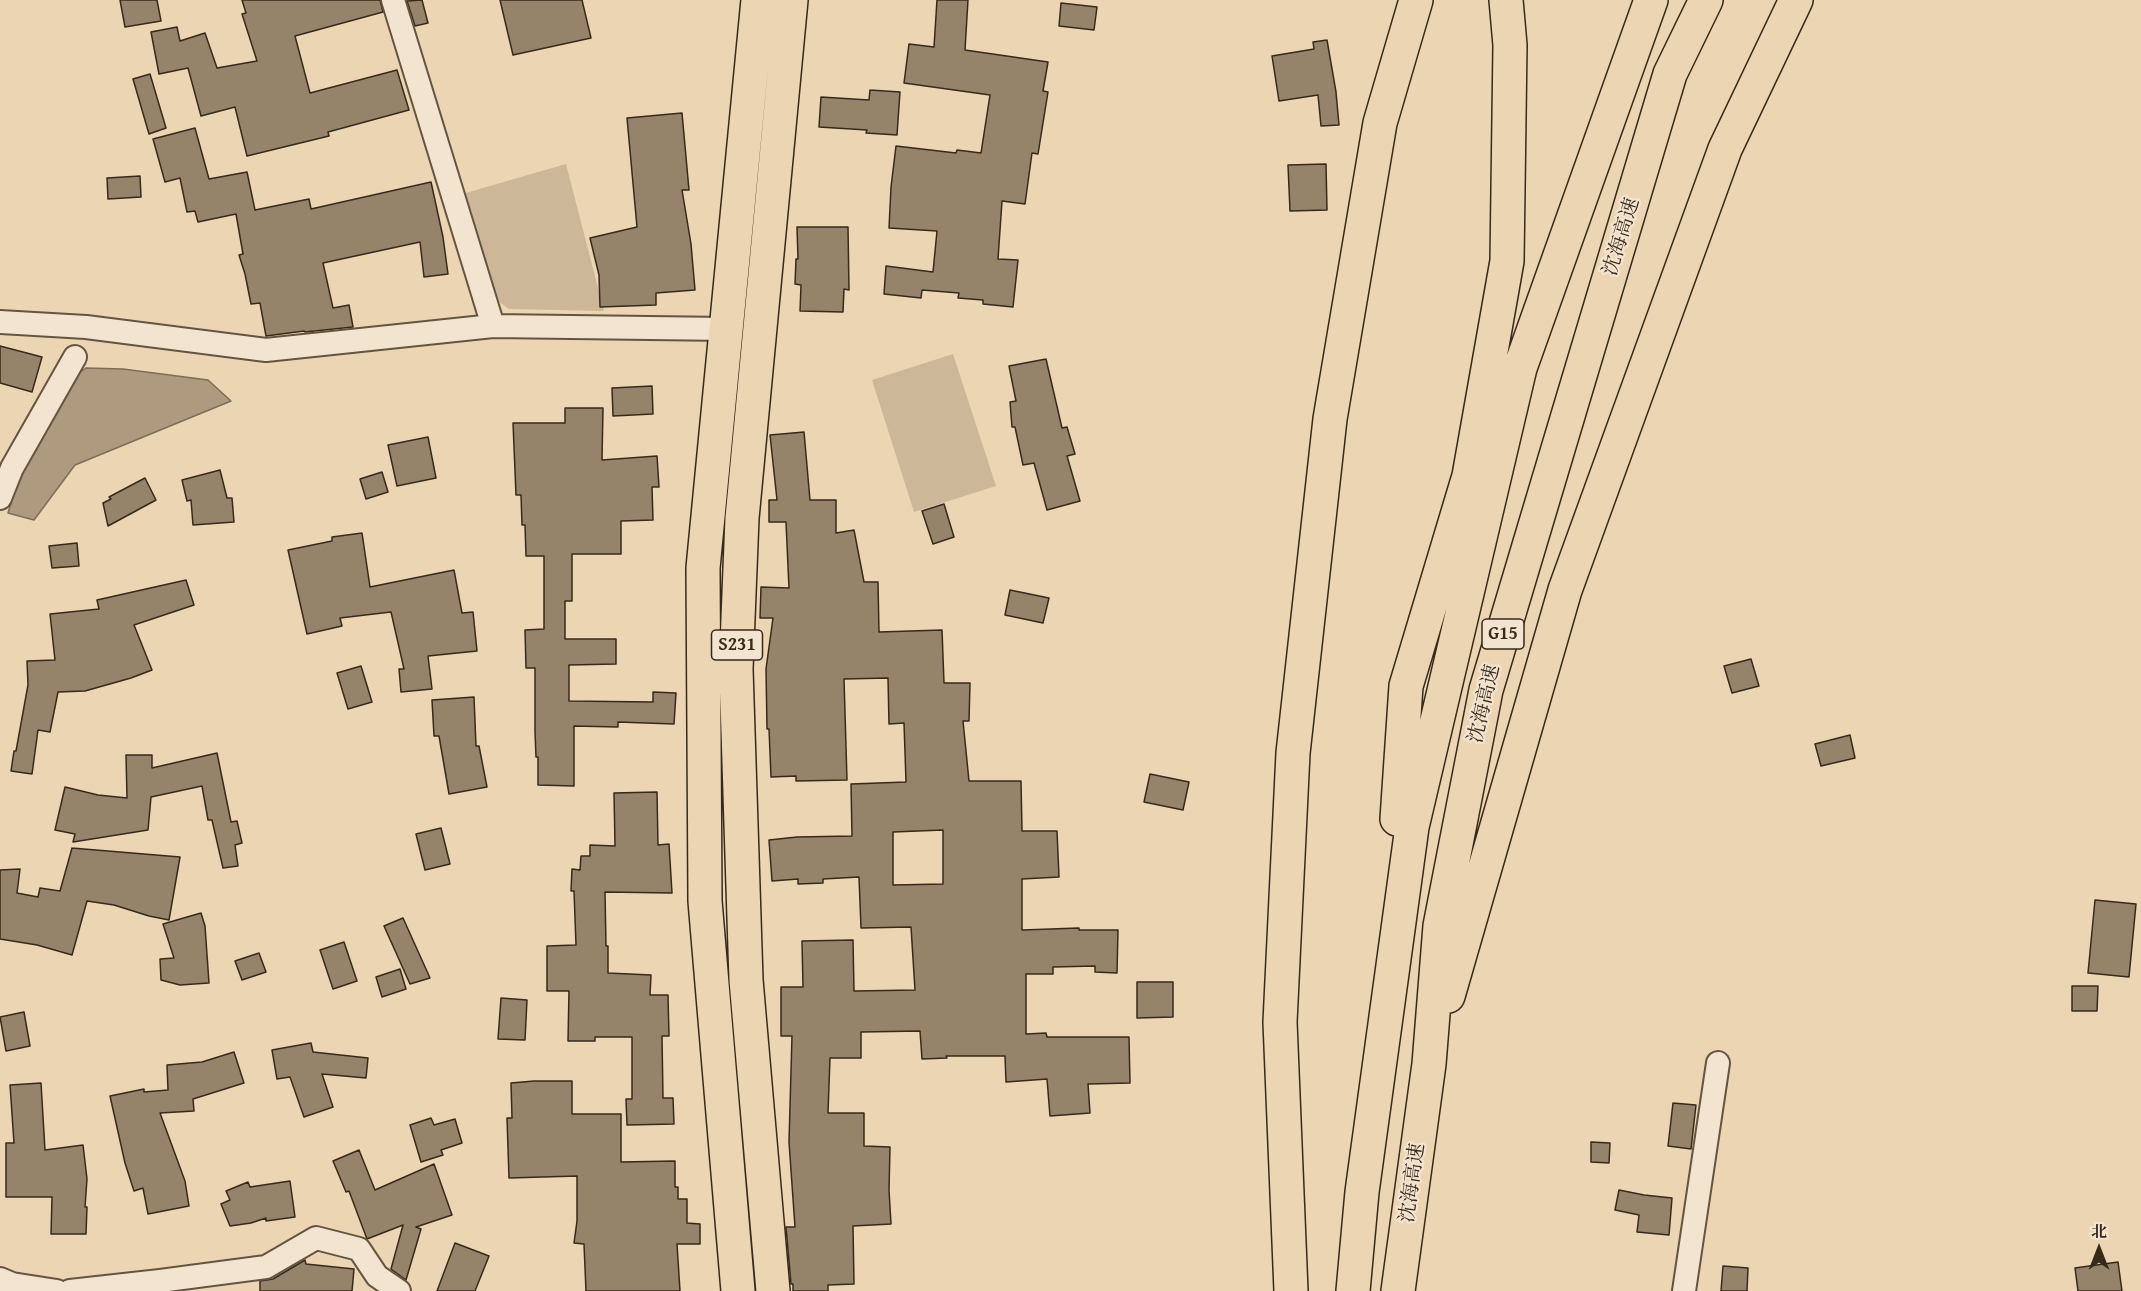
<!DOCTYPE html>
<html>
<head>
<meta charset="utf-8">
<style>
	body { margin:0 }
	#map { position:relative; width:2141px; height:1291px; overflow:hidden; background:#ebd5b3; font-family:"Gentium Book Plus","Noto Serif SC",serif }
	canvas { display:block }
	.north { position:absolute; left:2069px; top:1219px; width:60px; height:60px; -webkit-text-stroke:4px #f2e4ce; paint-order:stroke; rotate:0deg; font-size:16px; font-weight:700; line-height:24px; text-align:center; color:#372a1b }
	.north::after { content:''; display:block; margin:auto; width:21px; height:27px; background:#372a1b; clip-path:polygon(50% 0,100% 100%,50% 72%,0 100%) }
</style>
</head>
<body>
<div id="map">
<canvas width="2141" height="1291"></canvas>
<div class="north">北</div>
</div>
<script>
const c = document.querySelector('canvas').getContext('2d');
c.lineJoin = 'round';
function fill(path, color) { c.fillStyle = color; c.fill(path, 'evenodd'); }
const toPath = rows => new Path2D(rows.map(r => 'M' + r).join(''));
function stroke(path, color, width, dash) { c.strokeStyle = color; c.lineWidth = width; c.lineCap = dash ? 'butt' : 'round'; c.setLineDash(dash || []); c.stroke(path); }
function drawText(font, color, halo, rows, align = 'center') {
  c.font = font + ' "Gentium Book Plus","Noto Serif SC",serif'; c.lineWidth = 4.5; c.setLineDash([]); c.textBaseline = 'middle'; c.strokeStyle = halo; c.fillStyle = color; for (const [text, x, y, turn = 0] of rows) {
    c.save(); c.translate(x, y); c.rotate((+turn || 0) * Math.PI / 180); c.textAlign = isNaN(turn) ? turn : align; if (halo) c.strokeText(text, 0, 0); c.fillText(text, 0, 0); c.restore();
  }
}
const green = toPath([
	[566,164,604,311,509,309,491,296,462,194],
	[953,354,996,486,914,512,872,380]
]);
const water = toPath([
	[86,368,123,369,208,380,231,401,75,465,34,520,8,513,16,486,67,381,86,368]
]);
const building = toPath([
	[120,0,157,0,161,21,125,27,120,0],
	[242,0,380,0,383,12,295,36,310,93,397,70,409,110,328,132,329,136,247,156,235,107,201,116,188,68,159,74,151,32,177,27,180,41,205,33,217,68,257,61,242,14,246,13,242,0],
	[422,0,428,23,415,26,407,1,422,0],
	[500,0,582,0,591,38,513,55,500,0],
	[937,0,968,0,965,50,1048,62,1043,91,1048,92,1038,154,1032,153,1025,204,1002,201,998,259,1018,260,1013,307,983,304,983,300,958,298,959,293,922,290,921,298,884,294,886,266,933,272,937,231,889,228,891,187,896,146,956,153,957,150,981,153,990,95,904,83,909,44,934,47,937,0],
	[1061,3,1097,7,1094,30,1059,26,1061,3],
	[1327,40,1336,92,1339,125,1321,126,1318,95,1279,101,1272,56,1314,49,1313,42,1327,40],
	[150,74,166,128,149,134,133,79,150,74],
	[870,90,900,92,897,135,866,133,867,130,819,127,821,97,869,100,870,90],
	[682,113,689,190,682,190,691,244,695,290,656,293,656,305,600,307,599,275,590,238,637,227,627,118,682,113],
	[195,128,209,179,247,172,255,210,309,199,311,209,431,182,443,237,448,274,424,277,420,242,323,263,333,308,349,305,353,327,305,332,304,331,266,336,260,303,251,304,245,274,239,255,243,254,236,214,198,222,195,211,187,212,180,178,165,182,153,139,195,128],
	[1326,164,1327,210,1290,211,1288,165,1326,164],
	[140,176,141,197,108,199,107,178,140,176],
	[797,227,848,227,849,290,844,289,843,312,800,311,801,285,795,284,796,259,798,259,797,227],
	[0,346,42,357,32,392,0,383,0,346],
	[1046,359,1062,428,1067,427,1075,454,1067,456,1080,501,1047,510,1034,463,1023,465,1015,427,1012,427,1010,402,1016,401,1009,366,1046,359],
	[652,386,653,414,613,416,612,388,652,386],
	[565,408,603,408,602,460,657,456,659,487,652,487,653,520,621,521,621,554,572,554,572,601,565,601,565,639,616,639,616,664,569,665,569,701,653,702,653,692,676,693,674,724,618,722,618,727,574,726,574,786,538,785,538,757,536,757,535,732,535,668,526,668,525,630,544,629,544,556,526,556,525,525,522,525,521,495,516,495,513,423,565,423,565,408],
	[804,432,810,500,836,500,836,533,854,530,864,582,878,582,879,632,942,630,944,683,970,683,969,721,963,721,969,781,1021,781,1022,831,1057,831,1059,877,1022,879,1022,930,1079,928,1079,930,1118,930,1117,973,1095,972,1095,966,1053,967,1053,974,1026,974,1026,1034,1046,1033,1047,1037,1129,1037,1130,1083,1088,1084,1090,1113,1050,1116,1047,1079,1006,1082,1005,1056,946,1056,947,1058,922,1059,920,1031,861,1032,861,1058,830,1058,828,1113,864,1113,864,1146,890,1147,889,1190,891,1224,853,1226,854,1284,828,1285,828,1291,793,1291,793,1284,791,1284,786,1227,795,1227,789,1142,792,1036,781,1036,781,987,803,987,802,941,853,940,854,991,915,990,911,927,861,928,859,877,823,879,823,883,798,884,798,879,772,881,769,840,797,837,852,836,851,784,906,782,904,723,889,724,888,678,844,679,847,780,796,781,796,776,771,777,769,729,767,729,766,669,773,618,760,618,761,587,789,588,786,522,769,522,769,500,777,500,770,435,804,432],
	[943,830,943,884,893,885,893,832,943,830],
	[428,437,436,478,397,486,388,445,428,437],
	[220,470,227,498,232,498,234,522,193,525,191,500,187,501,182,480,220,470],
	[382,472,388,492,366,499,360,479,382,472],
	[145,478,156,500,108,526,103,503,111,499,109,497,145,478],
	[944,504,954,537,933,544,922,511,944,504],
	[362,533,370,587,454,570,462,613,473,612,477,651,428,656,432,689,401,692,399,669,404,669,391,612,340,618,342,626,307,634,288,550,332,541,332,537,362,533],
	[77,543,79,566,52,568,49,546,77,543],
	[186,580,194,605,134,625,152,670,131,678,85,691,58,692,50,732,38,730,32,774,11,771,14,751,16,751,28,685,27,661,55,660,50,614,99,609,97,600,186,580],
	[1010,590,1049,598,1043,623,1005,615,1010,590],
	[1751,659,1759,686,1732,693,1724,666,1751,659],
	[361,666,372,702,348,709,337,673,361,666],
	[474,697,476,746,479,746,487,787,449,794,439,736,434,736,432,700,474,697],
	[1850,735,1855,758,1821,766,1815,744,1850,735],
	[217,753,231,822,237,821,242,843,235,845,238,866,223,868,212,820,208,820,202,786,151,797,148,830,73,842,75,834,55,830,65,787,98,795,127,798,126,755,152,755,152,768,217,753],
	[1150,774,1189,782,1183,810,1144,802,1150,774],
	[657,792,658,845,669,844,672,893,605,892,606,946,608,946,608,973,651,975,650,995,668,995,669,1036,662,1036,663,1098,673,1098,674,1124,627,1125,626,1099,632,1099,632,1037,595,1037,595,1041,568,1041,569,991,547,991,547,946,576,945,574,891,571,891,572,869,580,870,581,856,590,856,590,845,615,846,614,793,657,792],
	[441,828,450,864,425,870,416,834,441,828],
	[72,848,180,857,169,920,149,916,114,905,87,901,72,955,37,945,0,939,0,870,20,869,17,893,38,897,40,888,60,891,72,848],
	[2095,900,2136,904,2129,977,2088,973,2095,900],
	[201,913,205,926,209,983,180,985,161,980,160,959,174,958,163,924,201,913],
	[403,918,430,978,410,984,384,926,403,918],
	[344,942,357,981,333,989,320,950,344,942],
	[259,953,266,972,242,980,235,961,259,953],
	[400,969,406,989,382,997,376,977,400,969],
	[1137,982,1173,982,1173,1017,1137,1018,1137,982],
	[2072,986,2098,986,2097,1011,2072,1011,2072,986],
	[501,998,527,1000,525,1040,498,1039,501,998],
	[24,1012,30,1046,6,1051,0,1017,24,1012],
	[311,1043,313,1052,368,1058,366,1078,322,1074,333,1107,304,1117,290,1077,277,1079,272,1050,311,1043],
	[234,1052,244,1083,193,1099,194,1111,160,1113,185,1181,189,1206,148,1214,143,1188,134,1191,125,1163,110,1096,144,1089,144,1092,168,1090,167,1065,202,1062,234,1052],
	[534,1081,572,1081,572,1114,621,1114,621,1162,675,1161,675,1187,678,1187,678,1199,687,1199,687,1223,700,1224,700,1244,677,1244,680,1291,586,1291,584,1244,574,1243,577,1221,577,1176,509,1178,507,1118,512,1118,511,1083,534,1081],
	[41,1083,45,1150,83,1145,87,1179,85,1207,87,1207,86,1234,51,1234,52,1197,6,1197,6,1143,14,1143,10,1085,41,1083],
	[1673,1103,1696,1105,1691,1149,1668,1146,1673,1103],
	[431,1118,434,1125,455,1119,462,1143,441,1150,443,1155,421,1162,410,1125,431,1118],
	[1591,1142,1610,1143,1609,1163,1591,1162,1591,1142],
	[359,1150,375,1190,434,1164,452,1215,416,1227,421,1229,406,1280,391,1269,403,1225,367,1239,349,1191,346,1192,333,1161,359,1150],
	[290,1181,295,1217,266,1221,266,1218,251,1223,230,1226,221,1204,230,1200,226,1191,248,1182,250,1187,290,1181],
	[1619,1190,1644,1195,1672,1198,1669,1235,1637,1232,1639,1215,1615,1210,1619,1190],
	[455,1243,489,1256,475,1291,437,1291,455,1243],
	[305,1260,306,1264,354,1269,352,1291,260,1291,260,1281,273,1279,305,1260],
	[2118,1262,2122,1291,2078,1291,2075,1268,2118,1262],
	[1723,1266,1748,1268,1747,1291,1721,1291,1723,1266]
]);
const minor = toPath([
	[393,0,493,326],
	[0,322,86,327,266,350,493,326,727,329],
	[0,498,12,468,75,357],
	[0,1279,12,1284,57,1291],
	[70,1291,160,1281,266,1267,316,1238,359,1249,377,1276,399,1291],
	[1684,1291,1718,1063]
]);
const primary = toPath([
	[738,1291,705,901,703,568,758,0],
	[773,1291,746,980,736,669,742,518,791,0]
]);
const motorway = toPath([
	[1397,819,1406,686,1469,476,1507,261,1510,45,1506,0],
	[1448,996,1565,590,1725,149,1796,0],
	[1291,1291,1280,1022,1293,753,1330,419,1380,123,1416,0],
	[1353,1291,1362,1192,1412,827,1520,368,1651,0],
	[1398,1291,1429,1064,1440,926,1486,690,1670,74,1706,0]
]);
const shields = [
	[1503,634,42],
	[737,645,51]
];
const shieldNames = [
	["G15",1503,634],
	["S231",737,645]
];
const streetNames = [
	["沈海高速",1622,237,-73],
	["沈海高速",1485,704,-77],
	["沈海高速",1413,1183,-82]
];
fill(green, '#ccb899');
fill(water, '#ae9b7f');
stroke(water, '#7e6e57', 1.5);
fill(building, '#95836a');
stroke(building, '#372a1b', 1.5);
stroke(minor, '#645541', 26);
stroke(primary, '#372a1b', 36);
stroke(motorway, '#372a1b', 36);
stroke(minor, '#f2e4ce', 22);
stroke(primary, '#ebd5b3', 33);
stroke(motorway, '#ebd5b3', 33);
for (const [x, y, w] of shields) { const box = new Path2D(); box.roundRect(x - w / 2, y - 15, w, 30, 4.5); c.fillStyle = '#f2e4ce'; c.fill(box); stroke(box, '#372a1b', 1.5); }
drawText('bold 18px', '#372a1b', null, shieldNames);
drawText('20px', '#372a1b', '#f2e4ce', streetNames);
</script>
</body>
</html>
